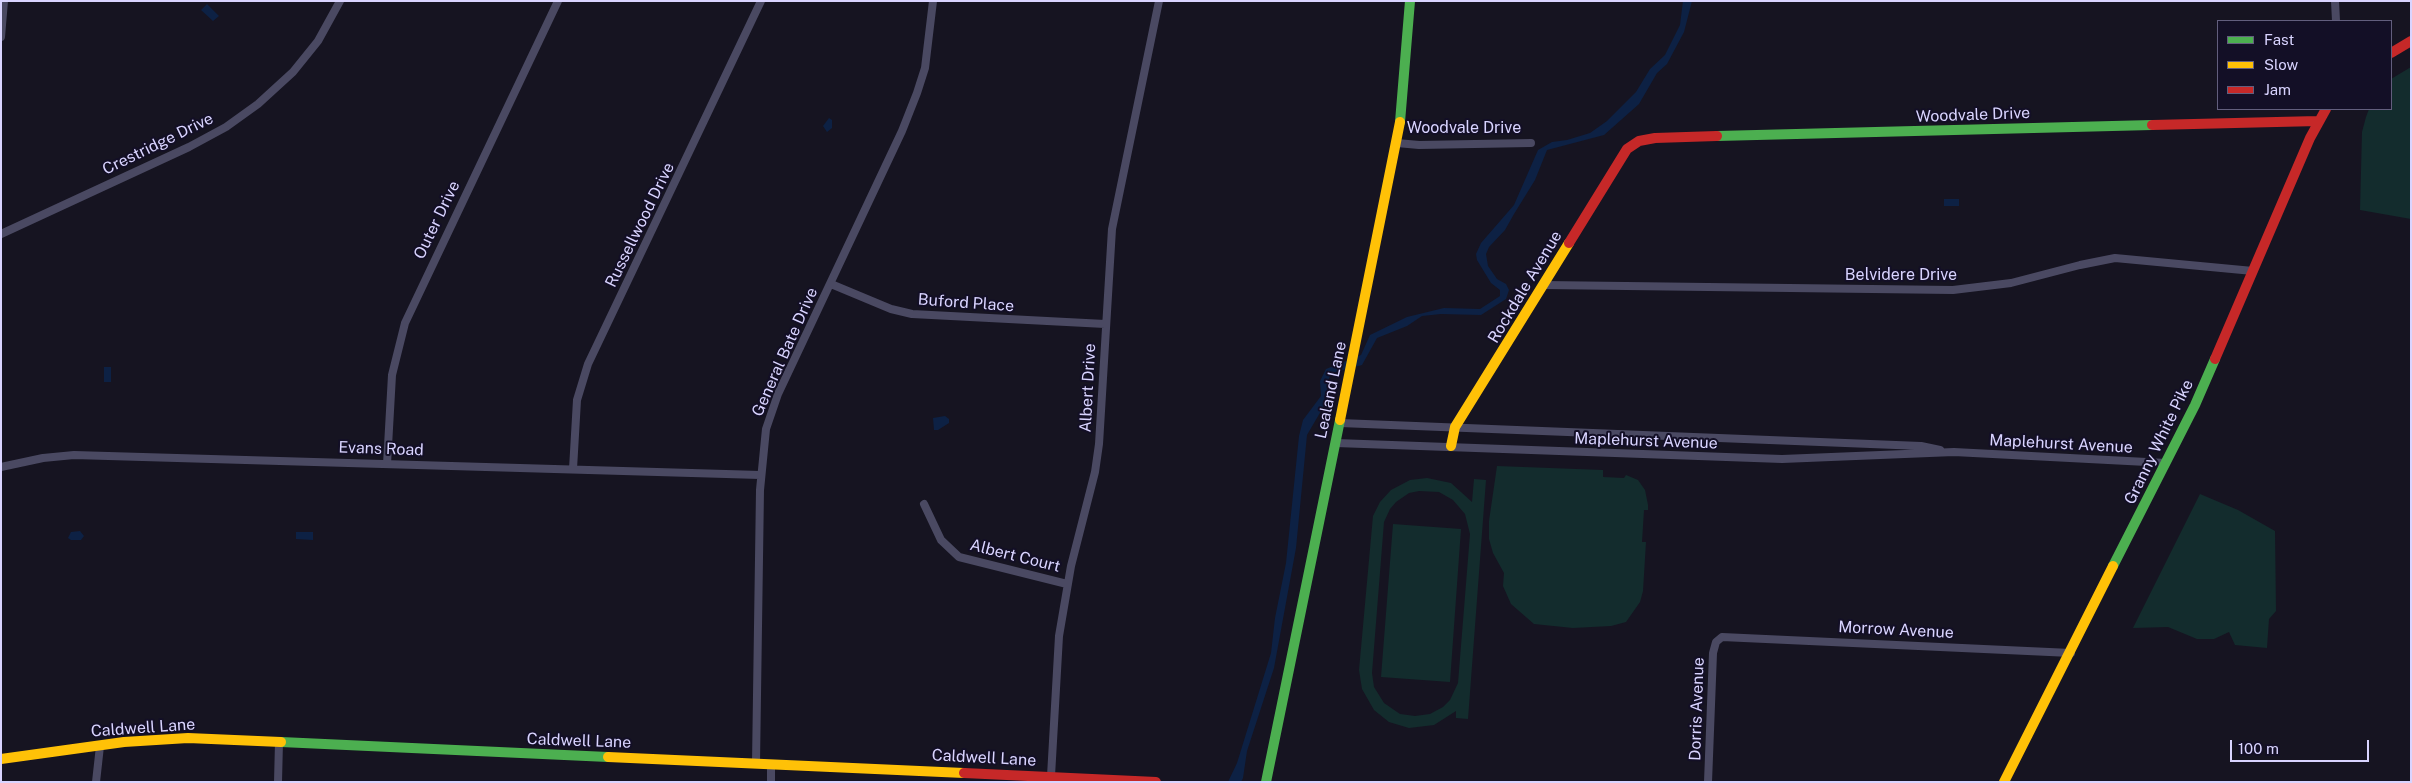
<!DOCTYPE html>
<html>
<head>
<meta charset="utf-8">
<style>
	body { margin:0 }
	#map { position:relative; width:2412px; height:783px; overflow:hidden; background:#161421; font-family:"Public Sans",sans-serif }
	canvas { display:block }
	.frame { position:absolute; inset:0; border:2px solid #d9d4ff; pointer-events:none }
	.legend { position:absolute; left:2217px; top:20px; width:175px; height:90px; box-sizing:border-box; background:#130f26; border:1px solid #625e7d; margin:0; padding:6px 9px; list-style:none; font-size:15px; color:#d9d4ff }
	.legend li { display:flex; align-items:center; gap:10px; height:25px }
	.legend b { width:25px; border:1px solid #625e7d }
	.scale { position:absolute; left:2230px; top:740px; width:139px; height:22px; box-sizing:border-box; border:2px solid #d9d4ff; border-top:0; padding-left:6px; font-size:15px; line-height:18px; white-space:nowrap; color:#d9d4ff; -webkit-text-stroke:4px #130f26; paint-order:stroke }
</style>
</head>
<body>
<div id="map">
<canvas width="2412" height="783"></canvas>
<div class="frame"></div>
<ul class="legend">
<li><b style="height:6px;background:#4caf50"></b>Fast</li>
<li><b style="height:6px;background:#ffc107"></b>Slow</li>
<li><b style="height:6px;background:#c62828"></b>Jam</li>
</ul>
<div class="scale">100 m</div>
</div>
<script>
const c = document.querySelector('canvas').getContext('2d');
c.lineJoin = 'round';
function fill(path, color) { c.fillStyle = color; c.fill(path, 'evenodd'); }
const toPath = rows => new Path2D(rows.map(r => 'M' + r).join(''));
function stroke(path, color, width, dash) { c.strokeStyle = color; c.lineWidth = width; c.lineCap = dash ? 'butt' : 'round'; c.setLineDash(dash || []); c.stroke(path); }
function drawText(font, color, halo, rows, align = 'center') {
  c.font = font + ' "Public Sans",sans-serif'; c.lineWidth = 4; c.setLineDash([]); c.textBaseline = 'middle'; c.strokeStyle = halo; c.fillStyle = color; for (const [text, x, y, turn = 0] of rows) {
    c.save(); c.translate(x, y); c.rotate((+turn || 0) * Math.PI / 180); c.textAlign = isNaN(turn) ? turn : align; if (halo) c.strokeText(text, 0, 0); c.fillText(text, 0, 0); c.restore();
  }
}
const green = toPath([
	[2411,67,2411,219,2360,210,2362,132,2366,117,2369,109,2391,109,2391,79],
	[1497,466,1603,470,1603,477,1624,478,1626,475,1638,480,1645,490,1648,505,1648,510,1644,510,1642,542,1646,542,1643,591,1640,602,1626,622,1611,626,1573,628,1534,624,1511,604,1503,586,1504,573,1493,553,1489,539,1489,521],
	[1427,478,1451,483,1472,502,1474,479,1486,480,1468,719,1456,718,1456,711,1434,725,1409,728,1389,722,1374,710,1362,689,1359,670,1373,516,1380,502,1391,490,1410,480],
	[1419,491,1439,492,1453,500,1465,514,1470,534,1458,683,1450,700,1443,707,1430,714,1415,716,1400,714,1384,703,1374,687,1372,673,1384,522,1390,509,1396,502,1409,493],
	[2200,494,2238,510,2275,531,2276,611,2269,619,2267,648,2235,645,2229,632,2214,639,2197,639,2168,627,2133,628],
	[1393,524,1461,529,1450,682,1381,677]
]);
const water = toPath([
	[1683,1,1692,1,1684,32,1667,64,1657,73,1639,104,1604,135,1547,150,1535,180,1514,214,1505,230,1489,247,1486,254,1488,266,1497,279,1506,284,1509,290,1506,299,1481,315,1441,314,1422,316,1407,326,1377,338,1362,365,1332,373,1328,380,1328,399,1307,435,1296,548,1274,668,1247,751,1243,778,1241,782,1228,782,1237,763,1271,653,1275,618,1286,563,1299,436,1303,420,1321,396,1320,381,1326,369,1361,355,1370,335,1407,317,1444,308,1480,309,1500,296,1500,290,1491,283,1477,260,1476,254,1481,243,1514,205,1538,150,1552,142,1567,140,1590,133,1607,121,1636,92,1650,69,1665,55,1680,25],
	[207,4,219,16,213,21,201,10],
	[829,118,832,120,832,128,827,132,823,126],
	[1944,199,1959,199,1959,206,1944,206],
	[104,367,111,367,111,382,104,382],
	[945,416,949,419,949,423,938,430,934,430,933,418],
	[80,531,84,536,81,540,71,540,68,538,71,532],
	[296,532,313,532,313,540,296,539]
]);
const street = toPath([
	[2335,1,2336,21],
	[1,37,4,1],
	[1397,143,1419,145,1531,143],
	[1,234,189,147,226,127,258,104,293,72,318,41,340,1],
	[831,284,891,309,912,314,1105,324],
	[1544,285,1953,290,2011,283,2080,265,2115,258,2253,271],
	[1340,423,1921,446,1940,450],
	[1336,443,1782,459,1954,452,2166,463],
	[387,464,392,375,405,323,558,1],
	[1,467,43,458,74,455,760,475],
	[573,469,577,400,588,364,761,1],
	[924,504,941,540,959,557,1067,584],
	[756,763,760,490,766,429,778,394,902,131,917,93,925,68,933,1],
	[771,764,771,782],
	[1051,776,1059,636,1071,566,1095,472,1099,444,1112,229,1159,1],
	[96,782,100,746],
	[278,782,279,742],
	[1708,782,1713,653,1716,642,1722,637,2071,653]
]);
const fast = toPath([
	[1400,122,1410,1],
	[1717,136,2152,125],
	[2113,566,2195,405,2215,359],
	[281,742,608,757],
	[1266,782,1340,420]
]);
const slow = toPath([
	[1340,420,1400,122],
	[1451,446,1455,427,1569,243],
	[608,757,964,773],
	[1,759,124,742,188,738,281,742],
	[2004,782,2113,566]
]);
const jam = toPath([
	[2391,53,2411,41],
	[2152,125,2318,121],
	[1569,243,1627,149,1639,141,1655,138,1717,136],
	[2215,359,2310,138,2326,109],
	[964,773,1156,782]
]);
const streetNames = [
	["Woodvale Drive",1973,115,-2],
	["Woodvale Drive",1464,128],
	["Crestridge Drive",158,144,-26],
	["Outer Drive",437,220,-64],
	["Russellwood Drive",640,225,-64],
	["Belvidere Drive",1901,275],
	["Rockdale Avenue",1525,287,-59],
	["Buford Place",966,303,4],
	["General Bate Drive",785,352,-66],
	["Albert Drive",1088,388,-87],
	["Lealand Lane",1331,390,-78],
	["Maplehurst Avenue",1646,441,2],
	["Granny White Pike",2159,442,-64],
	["Maplehurst Avenue",2061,444,3],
	["Evans Road",381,449,2],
	["Albert Court",1015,556,14],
	["Morrow Avenue",1896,630,3],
	["Dorris Avenue",1697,709,-88],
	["Caldwell Lane",143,728,-4],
	["Caldwell Lane",579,741,2],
	["Caldwell Lane",984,758,3]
];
fill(green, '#132c2d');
fill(water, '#0d2144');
stroke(street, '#4a4962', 8);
stroke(fast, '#4caf50', 10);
stroke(slow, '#ffc107', 10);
stroke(jam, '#c62828', 10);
drawText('16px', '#d9d4ff', '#130f26', streetNames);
</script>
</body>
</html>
